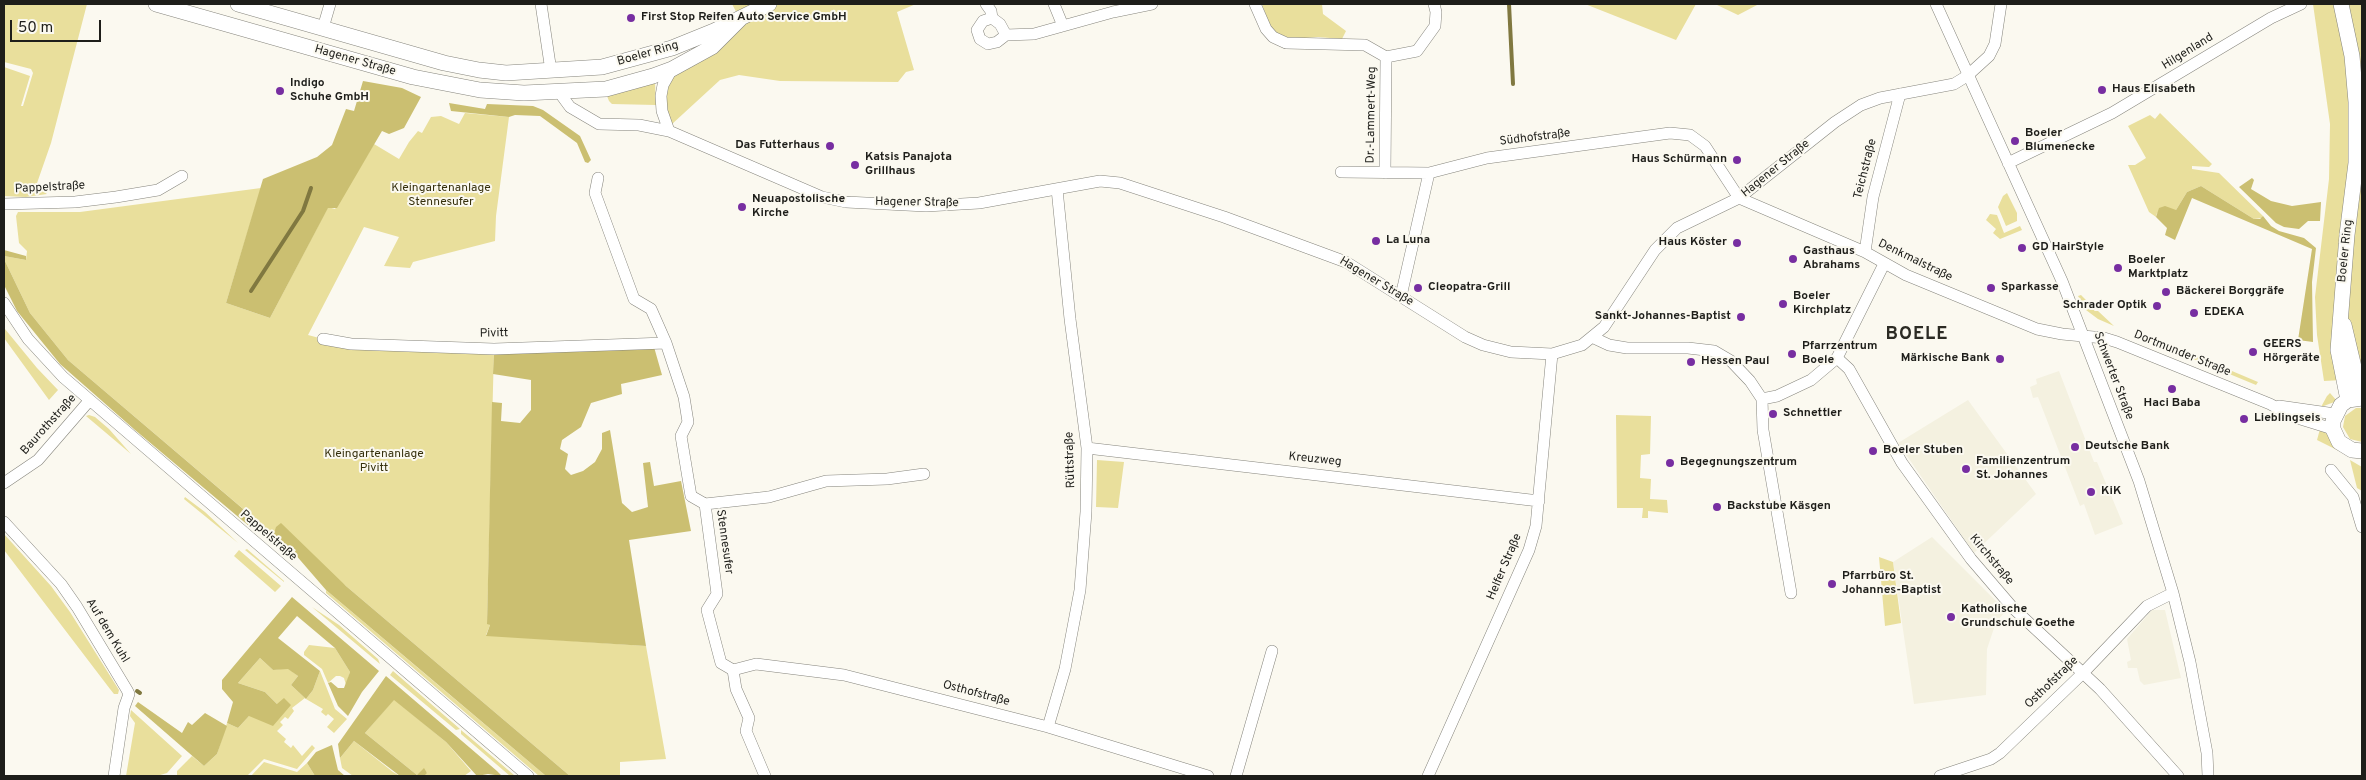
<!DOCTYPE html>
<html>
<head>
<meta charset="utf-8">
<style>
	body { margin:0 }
	#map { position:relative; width:2366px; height:780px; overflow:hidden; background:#fbf9f0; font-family:Overpass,sans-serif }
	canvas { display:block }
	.frame { position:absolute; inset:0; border:5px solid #1e1e1a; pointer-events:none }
	.scale { position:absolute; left:10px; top:20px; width:91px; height:22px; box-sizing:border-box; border:2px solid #1e1e1a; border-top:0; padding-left:6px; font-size:15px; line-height:18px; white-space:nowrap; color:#1e1e1a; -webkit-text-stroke:4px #fbf9f0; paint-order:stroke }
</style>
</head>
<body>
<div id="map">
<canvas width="2366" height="780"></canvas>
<div class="frame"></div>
<div class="scale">50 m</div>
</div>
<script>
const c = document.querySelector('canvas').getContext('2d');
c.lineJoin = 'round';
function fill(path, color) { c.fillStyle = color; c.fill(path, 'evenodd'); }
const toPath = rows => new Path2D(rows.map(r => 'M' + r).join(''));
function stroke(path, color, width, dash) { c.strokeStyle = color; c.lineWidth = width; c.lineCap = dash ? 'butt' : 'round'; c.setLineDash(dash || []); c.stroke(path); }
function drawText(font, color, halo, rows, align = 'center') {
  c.font = font + ' Overpass,sans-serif'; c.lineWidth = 4; c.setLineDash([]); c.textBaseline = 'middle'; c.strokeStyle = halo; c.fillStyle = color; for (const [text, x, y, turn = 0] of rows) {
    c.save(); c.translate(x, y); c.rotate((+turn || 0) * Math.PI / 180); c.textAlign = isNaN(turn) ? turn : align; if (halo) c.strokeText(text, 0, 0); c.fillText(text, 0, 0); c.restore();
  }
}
const built = toPath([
	[2059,371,2094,462,2097,462,2123,524,2095,535,2084,504,2080,506,2038,397,2033,398,2030,387,2037,384,2036,379],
	[1968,400,2036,494,1974,553,1898,443],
	[1932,537,2006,611,1996,622,1987,649,1986,695,1914,704,1893,562],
	[2152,610,2165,610,2181,678,2144,685,2140,681,2137,668,2128,668,2127,662,2131,660,2127,639]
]);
const green = toPath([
	[4,4,87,4,51,143,36,186,47,194,26,197,4,196,4,67,30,76,21,106,23,106,33,73,31,69,4,62],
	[732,4,916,4,897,12,914,70,906,72,898,82,780,81,739,75,720,80,671,125,661,96,663,85,740,19],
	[1262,4,1322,4,1323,14,1346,31,1342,39,1318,37,1291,39,1277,33,1269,24],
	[1585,4,1696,4,1676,40],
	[1715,4,1759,4,1738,15],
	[2313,4,2362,4,2362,379,2324,381,2317,335,2315,297,2329,179,2330,124],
	[655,83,656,105,612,104,609,101,607,96],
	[465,113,509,117,496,216,495,241,413,262,410,268,384,266,399,237,364,227,308,335,323,339,494,349,487,623,490,625,486,635,646,646,666,759,620,762,620,776,570,776,346,586,291,546,289,549,268,532,268,530,68,360,30,313,4,259,4,256,26,260,27,251,19,243,16,216,18,212,80,212,261,188,226,303,270,318,328,207,335,209,374,144,399,159,409,142,418,131,422,133,431,117,441,116,459,124],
	[2160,113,2212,164,2209,167,2192,166,2192,169,2219,173,2263,216,2262,218,2254,219,2201,186,2187,192,2176,210,2157,213,2156,217,2149,212,2128,165,2135,165,2146,158,2128,126,2150,115,2155,119],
	[2007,193,2017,213,2017,221,2006,226,1998,207,2003,196],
	[1990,214,1997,215,2004,233,2020,226,2022,230,2000,239,1993,233,1996,229,1986,220],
	[2081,295,2095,309,2094,311,2098,311,2114,326,2098,319,2086,310,2078,296],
	[5,329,37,368,58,390,49,400,4,338],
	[2142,333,2258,382,2256,385,2140,337],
	[2330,393,2337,401,2321,407,2327,396],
	[2356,408,2362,408,2362,442,2350,439,2343,427,2345,416],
	[89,415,95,417,109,429,131,454,86,416],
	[1616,415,1651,416,1650,454,1641,455,1640,478,1651,479,1650,499,1667,500,1668,513,1648,511,1648,518,1642,518,1643,508,1617,508],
	[2320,429,2327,434,2339,451,2317,440],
	[1097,460,1124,462,1118,508,1096,507],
	[2350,460,2362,467,2362,491,2357,488],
	[185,497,205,512,238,543,184,499],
	[4,534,51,586,70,612,119,690,118,694,114,694,110,689,4,550],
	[247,549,284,581,284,582,245,550],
	[239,550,281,586,275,592,234,556],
	[1879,557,1893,562,1901,623,1885,626],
	[326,590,431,679,546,776,539,776,326,593],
	[312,607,339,625,378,659,380,664],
	[309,645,335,648,350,672,346,685,344,678,340,676,336,676,328,683,322,669,304,655,304,652],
	[260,658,273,670,288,668,298,676,291,685,305,698,292,708,294,711,288,719,285,717,280,722,283,725,277,731,286,739,284,742,291,748,293,745,302,756,312,745,315,748,297,769,264,759,247,776,177,776,177,771,192,756,204,766,217,754,227,723,238,728,249,716,277,704,265,692,238,683],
	[320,671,335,709,347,719,334,733,327,727,334,719,328,714,326,716,321,712,323,709,306,699,313,690],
	[393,671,460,729,456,730,390,675],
	[394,699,446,742,471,771,464,776,424,776,427,772,417,775,365,733],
	[131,710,182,756,167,773,157,776,126,776,135,723,130,716],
	[461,730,514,775,514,776,510,776,461,734],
	[354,741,393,772,400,776,353,776,342,768,340,758],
	[264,762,297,772,307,763,315,776,251,776]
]);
const forest = toPath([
	[363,81,402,88,421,97,404,128,389,134,382,131,337,208,328,208,270,318,226,303,263,179,317,157,332,145,346,109,354,111],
	[449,103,485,109,487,104,533,106,543,110,580,136,591,160,588,163,585,162,577,143,540,116,515,115,509,117,451,111],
	[2252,178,2254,180,2251,189,2271,201,2292,206,2321,202,2320,221,2308,221,2299,229,2284,227,2276,223,2239,187],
	[2201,186,2254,219,2260,219,2263,216,2271,226,2279,231,2304,238,2316,248,2312,282,2313,342,2298,340,2312,249,2192,198,2175,240,2165,235,2167,228,2156,217,2159,208,2165,206,2176,210,2187,192],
	[4,250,26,256,26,260,4,256],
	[4,259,30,313,68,360,269,531,268,532,249,526,135,430,60,364,17,311,4,285],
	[654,347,662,375,621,384,622,394,591,403,581,427,562,440,560,449,568,454,565,469,571,475,583,471,595,462,602,449,602,433,610,430,622,503,632,512,648,507,643,463,650,462,654,486,681,481,691,531,629,540,646,646,486,636,490,625,487,624,492,402,502,403,501,421,520,423,531,410,531,380,493,374,494,353],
	[281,523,346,586,570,776,546,776,326,590,294,553,296,550,291,546,289,549,273,536,276,527],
	[292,597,379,671,362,692,348,716,338,706,328,683,331,682,338,688,344,688,350,672,335,648,297,616,278,638,320,671,313,690,306,699,291,685,298,676,288,669,273,670,260,658,238,683,265,692,277,704,284,698,291,705,273,726,249,716,238,728,227,723,233,702,222,689,222,680],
	[386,676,497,771,502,776,488,774,477,776,446,742,394,700,365,733,417,775,424,768,427,773,424,776,400,776,354,741,340,758,338,744],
	[138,702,182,733,188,722,192,725,205,713,227,726,217,754,204,766,135,706],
	[332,745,338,770,345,776,315,776,307,763,316,752]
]);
const stream = toPath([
	[1509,4,1513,84],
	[251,291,303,211,311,188],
	[137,691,140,693]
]);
const minor = toPath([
	[541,4,551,71],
	[986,4,991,11,992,18,1000,24,1006,35,997,42,988,44,980,39,977,30,983,21,992,18],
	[1054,4,1063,26],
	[1255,4,1266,29,1273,37,1286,43,1365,45,1386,57],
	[1936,4,2062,281,2139,481,2173,593,2190,662,2207,753,2208,776],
	[323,28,330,4],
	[1006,35,1034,34,1113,12,1152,4],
	[559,92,570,107,599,124,639,125,669,131,822,197,846,202,926,206,979,203,1100,181,1120,183,1224,217,1346,262,1465,337,1483,345,1511,352,1552,354,1582,345,1604,327,1655,250,1677,228,1739,198,1835,122,1861,105,1880,98,1954,84,1967,76,1989,56,1995,44,2001,4],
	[669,131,662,111,661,96,663,85,672,69],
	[2008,163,2112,113,2271,18,2301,4],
	[1341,172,1429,173],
	[1385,173,1386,57,1417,51,1435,26,1436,12,1434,4],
	[598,178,595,193,634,299,651,309,666,343,684,397,688,422,681,436,691,496,705,504,717,594,707,610,721,663,733,670,736,689,749,718,746,731,765,776],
	[1739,198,1865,252,1906,275,2037,329,2062,334,2104,338,2117,342,2270,404,2294,417,2333,429],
	[4,204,75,202,116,197,158,190,182,176],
	[1865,252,1873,197,1900,94],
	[1401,296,1429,173,1487,158,1670,133,1690,135,1705,146,1739,198],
	[4,303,28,339,63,377,528,776],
	[1594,338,1609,345,1627,348,1688,348,1714,351,1731,361,1750,381,1762,399,1777,396,1811,380,1837,358,1884,264],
	[323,339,351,344,494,349,666,343],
	[1837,358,1849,369,1902,463,1971,559,2013,608,2100,689,2178,776],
	[1762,399,1763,430,1791,593],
	[2279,406,2335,414],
	[1087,448,1539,501],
	[2331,470,2353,497,2362,527],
	[4,483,38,460,89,401],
	[705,504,769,497,826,481,887,479,924,474],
	[4,522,61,584,77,607,127,690,129,694,124,708,114,776],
	[733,670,756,664,844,675,1048,727,1208,776],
	[1048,727,1065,669,1080,590,1086,512,1087,448,1070,319,1057,189],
	[1236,776,1272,651],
	[1428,776,1529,550,1536,526,1552,354],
	[1940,776,1991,759,2000,753,2083,673,2147,606,2173,593]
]);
const major = toPath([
	[156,4,413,77,480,90,524,93,606,89,653,76,672,69,712,47,740,19],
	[238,4,444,63,479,70,506,73,602,67,672,48,714,31,769,4],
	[2341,4,2352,56,2356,102,2356,163,2347,235,2338,350,2348,400],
	[2344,325,2357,380,2362,394],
	[2362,398,2348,400,2341,405,2333,421,2333,429,2339,442,2352,450,2362,451]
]);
const markers = [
	[631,18,5,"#772ea1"],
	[2102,90,5,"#772ea1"],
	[280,91,5,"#772ea1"],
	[2015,141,5,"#772ea1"],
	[830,146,5,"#772ea1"],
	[1737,160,5,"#772ea1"],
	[855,165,5,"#772ea1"],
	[742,207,5,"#772ea1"],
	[1376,241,5,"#772ea1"],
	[1737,243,5,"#772ea1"],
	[2022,248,5,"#772ea1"],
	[1793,259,5,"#772ea1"],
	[2118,268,5,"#772ea1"],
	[1418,288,5,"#772ea1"],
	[1991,288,5,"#772ea1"],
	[2166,292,5,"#772ea1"],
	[1783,304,5,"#772ea1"],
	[2157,306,5,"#772ea1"],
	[2194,313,5,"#772ea1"],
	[1741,317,5,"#772ea1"],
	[2253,352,5,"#772ea1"],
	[1792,354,5,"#772ea1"],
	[2000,359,5,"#772ea1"],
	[1691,362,5,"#772ea1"],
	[2172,389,5,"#772ea1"],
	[1773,414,5,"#772ea1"],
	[2244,419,5,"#772ea1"],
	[2075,447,5,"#772ea1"],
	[1873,451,5,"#772ea1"],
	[1670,463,5,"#772ea1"],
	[1966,469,5,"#772ea1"],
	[2091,492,5,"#772ea1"],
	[1717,507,5,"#772ea1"],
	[1832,584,5,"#772ea1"],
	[1951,617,5,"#772ea1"]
];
const poiNames = [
	["First Stop Reifen Auto Service GmbH",641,18],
	["Indigo",290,84],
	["Schuhe GmbH",290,98],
	["Haus Elisabeth",2112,90],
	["Boeler",2025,134],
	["Blumenecke",2025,148],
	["Das Futterhaus",820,146,"right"],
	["Katsis Panajota",865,158],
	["Grillhaus",865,172],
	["Haus Schürmann",1727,160,"right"],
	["Neuapostolische",752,200],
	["Kirche",752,214],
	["La Luna",1386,241],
	["Haus Köster",1727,243,"right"],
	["GD HairStyle",2032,248],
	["Gasthaus",1803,252],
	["Abrahams",1803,266],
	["Boeler",2128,261],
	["Marktplatz",2128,275],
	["Cleopatra-Grill",1428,288],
	["Sparkasse",2001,288],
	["Bäckerei Borggräfe",2176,292],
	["Boeler",1793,297],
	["Kirchplatz",1793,311],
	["Schrader Optik",2147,306,"right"],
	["EDEKA",2204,313],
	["Sankt-Johannes-Baptist",1731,317,"right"],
	["GEERS",2263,345],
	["Hörgeräte",2263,359],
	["Pfarrzentrum",1802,347],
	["Boele",1802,361],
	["Märkische Bank",1990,359,"right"],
	["Hessen Paul",1701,362],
	["Haci Baba",2172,404,"center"],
	["Schnettler",1783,414],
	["Lieblingseis",2254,419],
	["Deutsche Bank",2085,447],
	["Boeler Stuben",1883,451],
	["Familienzentrum",1976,462],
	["St. Johannes",1976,476],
	["Begegnungszentrum",1680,463],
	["KiK",2101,492],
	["Backstube Käsgen",1727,507],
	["Pfarrbüro St.",1842,577],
	["Johannes-Baptist",1842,591],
	["Katholische",1961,610],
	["Grundschule Goethe",1961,624]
];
const streetNames = [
	["Hilgenland",2188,52,-32],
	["Boeler Ring",648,54,-16],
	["Hagener Straße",355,61,16],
	["Dr.-Lammert-Weg",1372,115,-89],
	["Südhofstraße",1535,138,-7],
	["Hagener Straße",1776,169,-39],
	["Teichstraße",1866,169,-76],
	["Pappelstraße",50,188,-3],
	["Hagener Straße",917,203,1],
	["Boeler Ring",2346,251,-84],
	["Denkmalstraße",1915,261,26],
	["Hagener Straße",1376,282,31],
	["Pivitt",494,334,-1],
	["Dortmunder Straße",2182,354,22],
	["Schwerter Straße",2113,376,69],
	["Baurothstraße",49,425,-48],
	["Rüttstraße",1071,460,-92],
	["Kreuzweg",1315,460,6],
	["Pappelstraße",268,536,41],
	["Stennesufer",724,542,82],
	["Kirchstraße",1991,560,50],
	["Helfer Straße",1505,567,-67],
	["Auf dem Kuhl",107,631,59],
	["Osthofstraße",2052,683,-44],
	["Osthofstraße",976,694,15]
];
const parkNames = [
	["Kleingartenanlage",441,189],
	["Stennesufer",441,203],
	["Kleingartenanlage",374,455],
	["Pivitt",374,469]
];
const districtNames = [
	["BOELE",1917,335]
];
fill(built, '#f4f1e0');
fill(green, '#e9df9c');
fill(forest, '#cbbf71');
stroke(stream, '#807840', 4);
stroke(minor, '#86857d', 12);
stroke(major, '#86857d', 16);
stroke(minor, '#fff', 11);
stroke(major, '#fff', 15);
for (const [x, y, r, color] of markers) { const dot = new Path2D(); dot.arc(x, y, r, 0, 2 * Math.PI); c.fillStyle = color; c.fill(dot); stroke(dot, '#fbf9f0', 2); }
drawText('bold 12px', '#1e1e1a', '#fbf9f0', poiNames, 'left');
drawText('12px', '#1e1e1a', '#fbf9f0', streetNames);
drawText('12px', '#36300d', '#fbf9f0', parkNames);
c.letterSpacing = '1px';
drawText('bold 18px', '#2c2b24', '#fbf9f0', districtNames);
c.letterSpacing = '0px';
</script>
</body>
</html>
